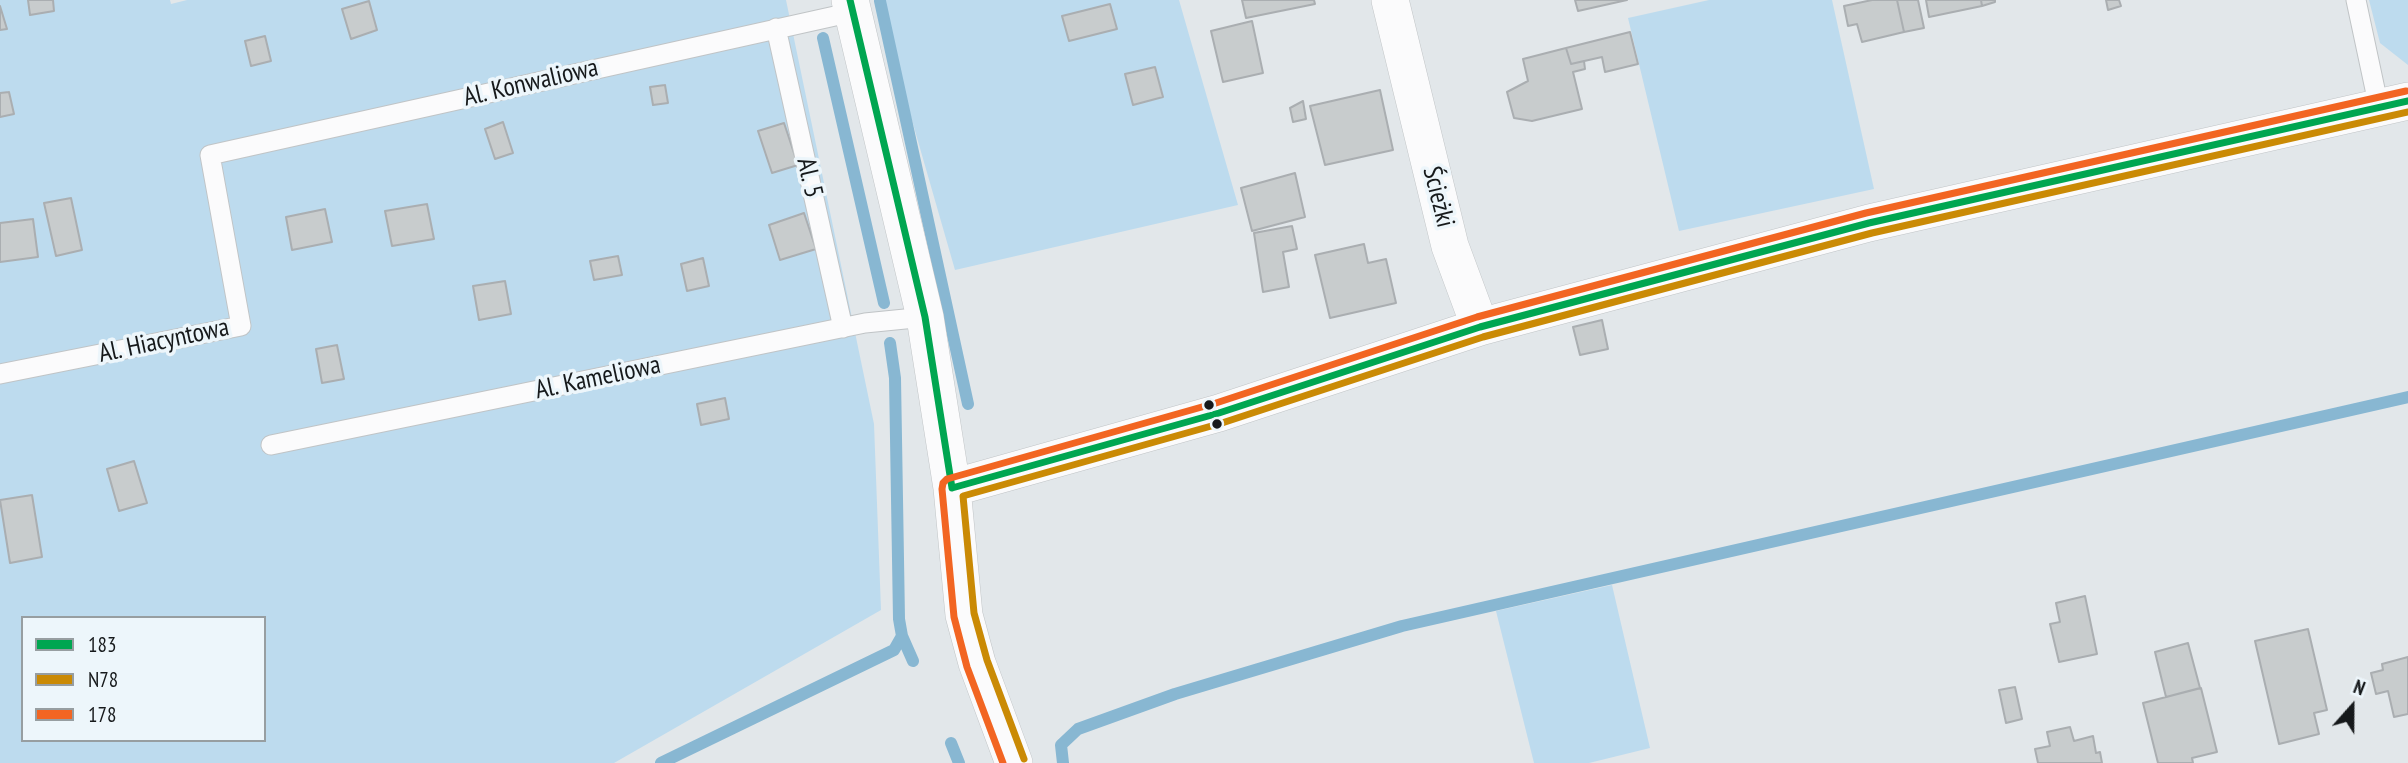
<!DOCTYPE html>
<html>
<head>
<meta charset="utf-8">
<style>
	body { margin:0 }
	#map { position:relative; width:2408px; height:763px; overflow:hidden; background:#e2e7ea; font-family:"PT Sans Narrow",sans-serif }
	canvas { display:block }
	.legend { position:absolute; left:21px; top:616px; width:245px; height:126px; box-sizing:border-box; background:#edf6fb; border:2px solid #979ea1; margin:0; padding:9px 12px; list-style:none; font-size:21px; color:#16191b }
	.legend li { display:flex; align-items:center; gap:14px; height:35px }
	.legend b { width:35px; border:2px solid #979ea1 }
	.north { position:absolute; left:2317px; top:672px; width:70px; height:70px; -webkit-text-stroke:5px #edf6fb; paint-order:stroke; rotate:21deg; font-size:19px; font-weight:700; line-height:28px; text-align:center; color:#16191b }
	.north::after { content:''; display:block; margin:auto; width:24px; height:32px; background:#16191b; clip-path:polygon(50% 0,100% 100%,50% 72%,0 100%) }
</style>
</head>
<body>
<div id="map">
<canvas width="2408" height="763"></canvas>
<ul class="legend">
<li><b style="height:9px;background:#00a651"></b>183</li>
<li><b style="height:9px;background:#ca8a05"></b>N78</li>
<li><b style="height:9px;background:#f26522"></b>178</li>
</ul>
<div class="north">N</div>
</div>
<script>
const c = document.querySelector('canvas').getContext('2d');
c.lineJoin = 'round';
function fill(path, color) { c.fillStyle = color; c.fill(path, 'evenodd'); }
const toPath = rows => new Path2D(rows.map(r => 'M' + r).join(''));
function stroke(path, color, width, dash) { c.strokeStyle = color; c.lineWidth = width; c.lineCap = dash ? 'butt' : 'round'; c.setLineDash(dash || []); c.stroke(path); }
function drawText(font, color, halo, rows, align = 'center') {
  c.font = font + ' "PT Sans Narrow",sans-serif'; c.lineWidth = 7; c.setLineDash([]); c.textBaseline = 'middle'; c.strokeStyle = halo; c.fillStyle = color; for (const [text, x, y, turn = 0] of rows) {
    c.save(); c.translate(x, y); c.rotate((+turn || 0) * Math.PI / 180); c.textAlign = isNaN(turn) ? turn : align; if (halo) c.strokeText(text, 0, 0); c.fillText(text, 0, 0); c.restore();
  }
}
const green = toPath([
	[0,0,170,0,171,4,187,0,786,0,874,424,881,610,614,763,0,763],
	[23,618,264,618,264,740,23,740],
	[885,0,1179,0,1238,205,955,270,878,2],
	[1709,0,1832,0,1874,189,1679,231,1628,18],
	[2369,0,2408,0,2408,65,2380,43],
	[1612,585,1650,748,1589,763,1534,763,1496,611]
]);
const stream = toPath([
	[880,1,968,404],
	[823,38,884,303],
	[902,636,913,661],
	[951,743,959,763],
	[661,763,894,650,902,636,899,619,895,378,890,343],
	[1063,763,1061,745,1078,729,1175,694,1402,626,2408,397]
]);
const building = toPath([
	[28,0,53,0,54,11,30,15,28,0],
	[1242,0,1314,0,1315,4,1246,18,1242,0],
	[1575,0,1627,0,1578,11,1575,0],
	[1872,0,1897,0,1904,32,1862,42,1857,24,1848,26,1844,6,1872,0],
	[1897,0,1918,0,1924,28,1904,32,1897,0],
	[1926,0,1981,0,1982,6,1929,17,1926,0],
	[1981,0,1995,0,1995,2,1982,6,1981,0],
	[2106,0,2119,0,2121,6,2108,10,2106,0],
	[369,1,377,30,351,39,342,9,369,1],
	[1110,4,1117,29,1069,41,1062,16,1110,4],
	[0,6,7,29,0,30,0,6],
	[1252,21,1263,73,1223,82,1211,31,1252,21],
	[1630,32,1638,64,1605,72,1602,57,1571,64,1566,48,1630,32],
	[265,36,271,61,251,66,245,41,265,36],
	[1566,48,1571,64,1584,61,1585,69,1573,72,1582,109,1532,121,1514,118,1507,92,1528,81,1523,59,1566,48],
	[1155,67,1163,97,1133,105,1125,74,1155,67],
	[665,85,668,103,653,105,650,87,665,85],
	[1380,90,1393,150,1325,165,1310,106,1380,90],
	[9,92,14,114,0,117,0,93,9,92],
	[1303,101,1306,119,1293,122,1290,108,1303,101],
	[503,122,513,153,495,159,485,129,503,122],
	[784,123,798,165,772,173,758,131,784,123],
	[1295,173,1305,217,1252,231,1241,188,1295,173],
	[71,198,82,250,56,256,44,203,71,198],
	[427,204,434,239,392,246,385,211,427,204],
	[325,209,332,242,292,250,286,217,325,209],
	[804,213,816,249,780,260,769,225,804,213],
	[33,219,38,257,0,262,0,223,33,219],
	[1292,226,1297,249,1283,252,1289,287,1263,292,1254,233,1292,226],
	[1364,244,1368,263,1386,259,1396,303,1330,318,1315,255,1364,244],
	[618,256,622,275,594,280,590,261,618,256],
	[703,258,709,286,687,291,681,264,703,258],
	[505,281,511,314,479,320,473,286,505,281],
	[1602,320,1608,349,1580,355,1573,327,1602,320],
	[337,345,344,379,322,383,316,349,337,345],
	[725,398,729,419,701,425,697,404,725,398],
	[134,461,147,503,119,511,107,469,134,461],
	[32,495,42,557,10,563,0,500,32,495],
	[2085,596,2097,654,2059,662,2050,624,2060,622,2056,603,2085,596],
	[2308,629,2327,710,2314,713,2319,734,2279,744,2255,641,2308,629],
	[2188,643,2200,688,2166,697,2155,652,2188,643],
	[2408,657,2408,714,2394,717,2388,691,2376,694,2371,673,2383,670,2382,664,2408,657],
	[2015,687,2022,719,2006,723,1999,690,2015,687],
	[2201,688,2217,752,2192,758,2193,763,2158,763,2143,703,2201,688],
	[2070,727,2074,741,2093,736,2096,753,2100,752,2102,763,2038,763,2035,749,2050,746,2047,732,2070,727]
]);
const lane = toPath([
	[2356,0,2379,108],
	[776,28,843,328],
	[0,374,241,326,210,155,853,12],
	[271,445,865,323,925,317]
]);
const street = toPath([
	[850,0,925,317,952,488,964,615,977,663,1014,763],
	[1390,0,1450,246,1480,327],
	[952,488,1219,413,1480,327,1869,223,2408,101]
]);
const bus1 = toPath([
	[850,0,925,317,952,488],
	[952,488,1219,413,1480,327,1869,223,2408,101]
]);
const bus2 = toPath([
	[1024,759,987,660,974,613,963,496,1222,423,1483,337,1872,233,2408,112]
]);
const bus3 = toPath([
	[1003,763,967,667,954,617,942,489,943,483,947,479,1216,403,1477,317,1866,213,2406,91]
]);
const markers = [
	[1209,405,6,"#16191b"],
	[1217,424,6,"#16191b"]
];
const streetNames = [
	["Al. Konwaliowa",531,83,-13],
	["Al. 5",809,178,77],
	["Ścieżki",1438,197,76],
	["Al. Hiacyntowa",164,341,-12],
	["Al. Kameliowa",598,378,-12]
];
fill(green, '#bddbee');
stroke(stream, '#88b7d2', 12);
fill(building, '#c8cccd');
stroke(building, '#aaaeb1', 2);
stroke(lane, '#c0c4c6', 21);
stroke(street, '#c0c4c6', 38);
stroke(lane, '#fbfbfc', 19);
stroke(street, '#fbfbfc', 37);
stroke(bus1, '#00a651', 7);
stroke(bus2, '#ca8a05', 7);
stroke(bus3, '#f26522', 7);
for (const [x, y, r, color] of markers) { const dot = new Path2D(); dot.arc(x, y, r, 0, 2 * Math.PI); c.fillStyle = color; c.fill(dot); stroke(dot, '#edf6fb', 2.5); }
drawText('26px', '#16191b', '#edf6fb', streetNames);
</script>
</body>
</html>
